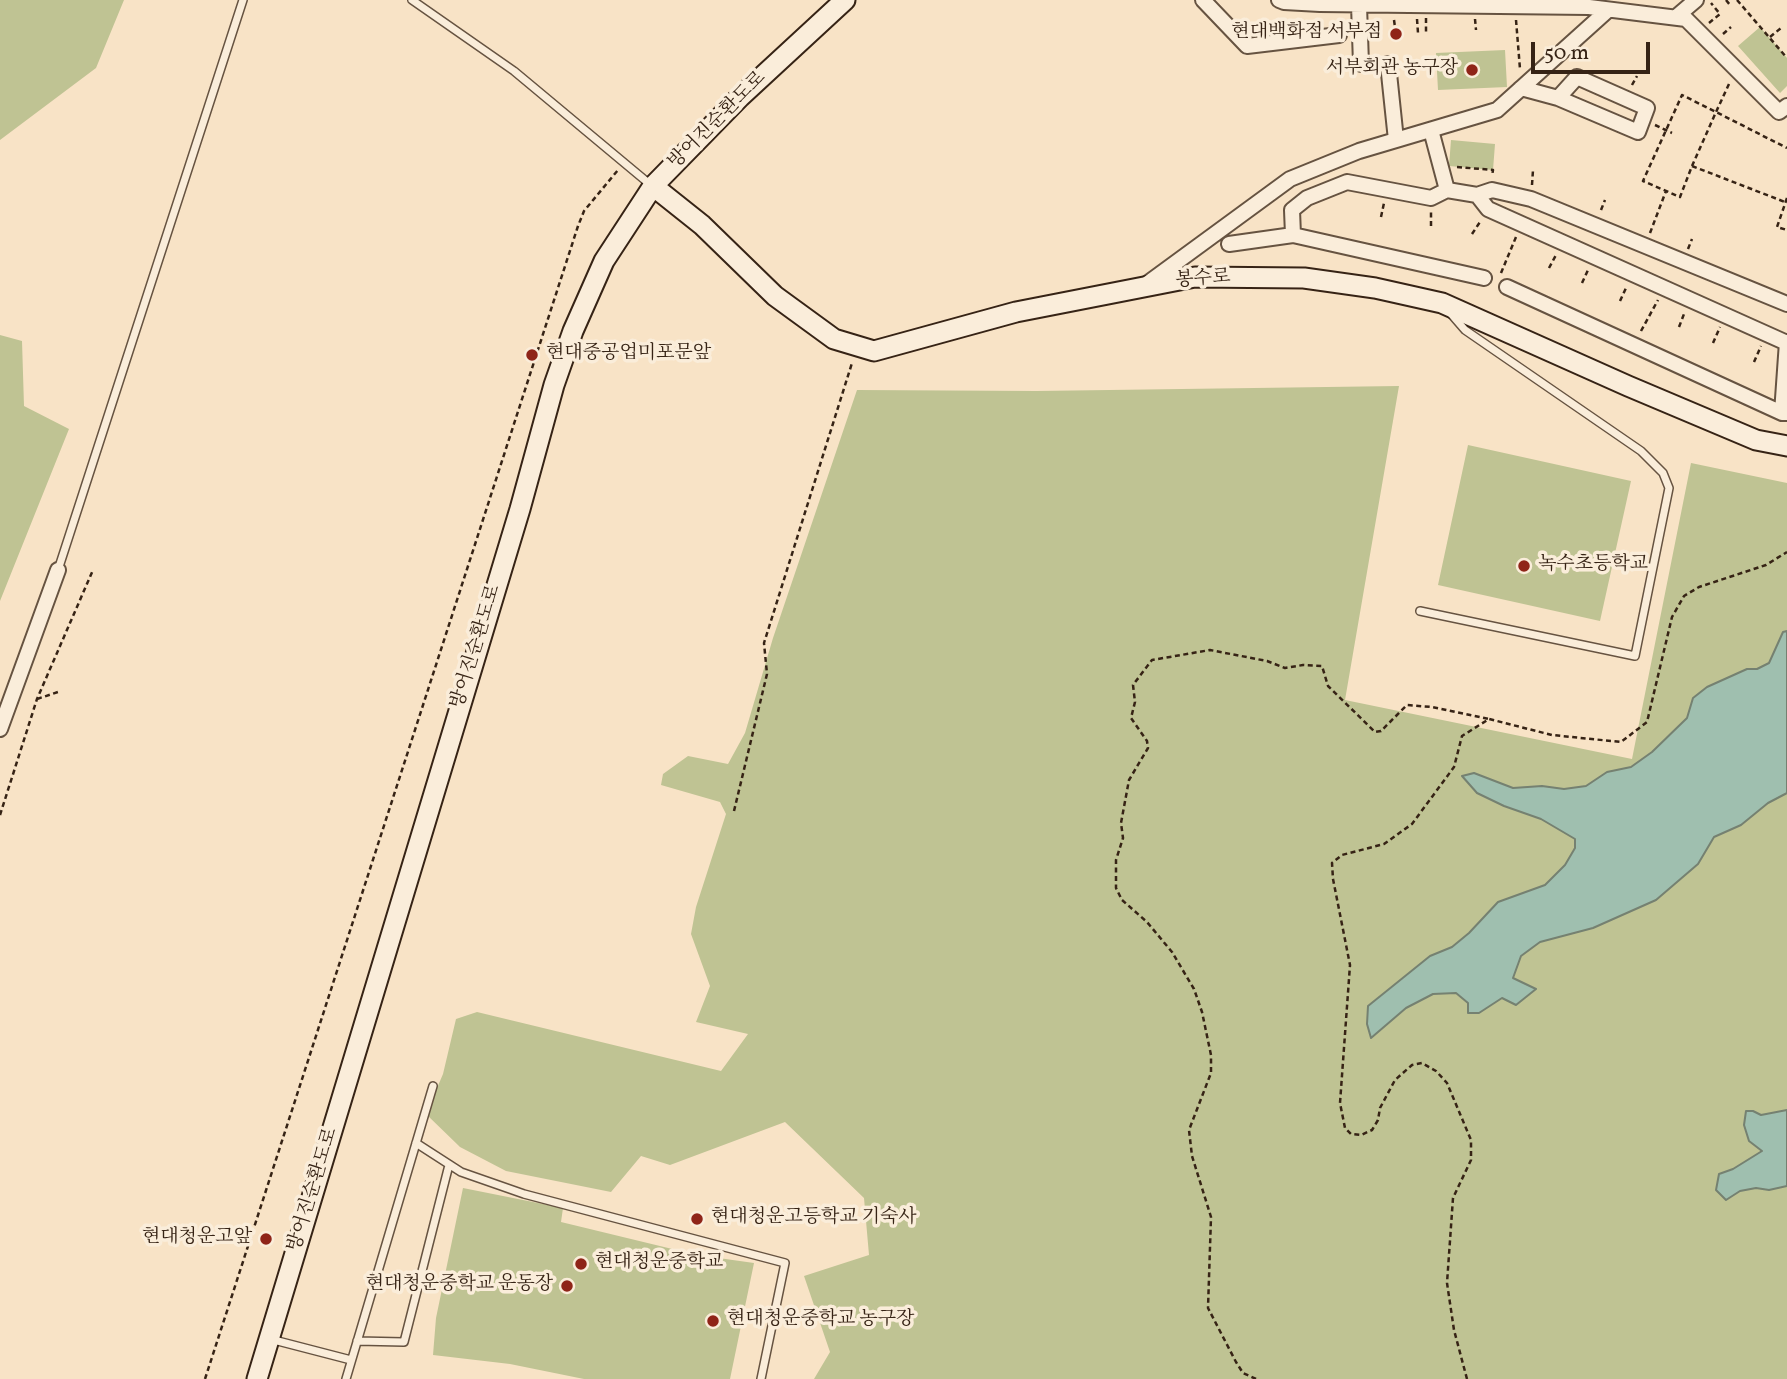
<!DOCTYPE html>
<html>
<head>
<meta charset="utf-8">
<style>
	body { margin:0 }
	#map { position:relative; width:1787px; height:1379px; overflow:hidden; background:#f8e3c6; font-family:Vollkorn,serif }
	canvas { display:block }
	.scale { position:absolute; left:1531px; top:42px; width:119px; height:32px; box-sizing:border-box; border:4px solid #362315; border-top:0; padding-left:9px; font-size:21px; line-height:24px; white-space:nowrap; color:#362315; -webkit-text-stroke:5px #faedda; paint-order:stroke }
</style>
</head>
<body>
<div id="map">
<canvas width="1787" height="1379"></canvas>
<div class="scale">50 m</div>
</div>
<script>
const c = document.querySelector('canvas').getContext('2d');
c.lineJoin = 'round';
function fill(path, color) { c.fillStyle = color; c.fill(path, 'evenodd'); }
const toPath = rows => new Path2D(rows.map(r => 'M' + r).join(''));
function stroke(path, color, width, dash) { c.strokeStyle = color; c.lineWidth = width; c.lineCap = dash ? 'butt' : 'round'; c.setLineDash(dash || []); c.stroke(path); }
function drawText(font, color, halo, rows, align = 'center') {
  c.font = font + ' Vollkorn,"Noto Serif KR",serif'; c.lineWidth = 7; c.setLineDash([]); c.textBaseline = 'middle'; c.strokeStyle = halo; c.fillStyle = color; for (const [text, x, y, turn = 0] of rows) {
    c.save(); c.translate(x, y); c.rotate((+turn || 0) * Math.PI / 180); c.textAlign = isNaN(turn) ? turn : align; if (halo) c.strokeText(text, 0, 0); c.fillText(text, 0, 0); c.restore();
  }
}
const green = toPath([
	[0,0,124,0,96,68,0,140],
	[1760,27,1787,58,1787,86,1780,93,1738,46],
	[1505,50,1507,87,1438,90,1436,53],
	[1451,140,1495,144,1493,170,1449,166],
	[0,335,22,341,24,406,69,429,0,601],
	[1399,386,1345,700,1632,759,1691,463,1787,483,1787,1379,814,1379,830,1352,804,1276,869,1255,864,1198,785,1122,670,1165,641,1156,611,1192,506,1171,460,1147,426,1114,443,1074,456,1019,477,1012,721,1071,748,1034,696,1022,710,986,691,934,696,907,726,814,720,802,661,785,663,774,688,756,728,764,745,733,773,638,857,390,1037,391],
	[1468,445,1631,481,1600,621,1438,585],
	[463,1188,563,1208,561,1222,697,1255,754,1263,730,1379,584,1379,510,1364,433,1355,436,1318]
]);
const water = toPath([
	[1787,631,1787,793,1768,803,1741,825,1714,837,1698,864,1656,900,1593,928,1540,942,1521,956,1513,978,1536,989,1516,1005,1502,998,1479,1013,1468,1013,1468,1003,1456,993,1433,994,1406,1008,1371,1038,1367,1024,1368,1006,1430,956,1452,947,1469,933,1498,902,1545,885,1565,865,1575,848,1575,839,1541,819,1504,806,1477,793,1462,776,1474,773,1513,788,1542,786,1564,789,1586,786,1607,772,1631,767,1652,752,1687,718,1693,698,1707,687,1747,669,1757,669,1769,663,1783,632,1787,631],
	[1787,1110,1787,1186,1769,1190,1756,1188,1740,1191,1726,1200,1716,1190,1719,1174,1733,1169,1762,1151,1749,1141,1744,1125,1746,1111,1753,1111,1761,1115,1787,1110]
]);
const path = toPath([
	[1726,0,1730,5],
	[1737,0,1787,58],
	[1426,18,1426,33],
	[1417,19,1418,33],
	[1475,19,1476,30],
	[1394,20,1396,34],
	[1516,20,1520,69],
	[1709,23,1720,14,1711,3],
	[1723,34,1731,27],
	[1770,37,1781,28],
	[1729,84,1716,112,1692,166,1680,197,1643,181,1682,95,1716,112,1787,148],
	[1632,85,1637,76],
	[1655,125,1672,133],
	[1692,166,1785,202],
	[1457,167,1493,170,1492,176],
	[1532,185,1533,170],
	[1787,198,1777,227,1787,230],
	[1601,210,1605,200],
	[1381,217,1384,203],
	[1431,226,1431,212],
	[1650,233,1666,191],
	[1472,234,1480,222],
	[1688,249,1692,239],
	[1549,268,1556,255],
	[1501,273,1516,237],
	[1582,283,1588,270],
	[1620,301,1626,288],
	[1679,327,1684,314],
	[1641,331,1658,300],
	[1713,343,1720,327],
	[1754,362,1761,346],
	[37,699,61,691],
	[734,811,767,674,764,643,852,363],
	[0,815,37,699,93,570],
	[205,1379,578,226,584,211,618,170],
	[1256,1379,1243,1373,1236,1362,1208,1308,1211,1217,1192,1156,1189,1130,1211,1073,1211,1055,1202,1012,1194,989,1172,952,1147,922,1122,900,1116,888,1116,860,1123,838,1121,823,1129,780,1148,748,1147,741,1131,718,1135,702,1133,685,1152,660,1210,650,1267,661,1285,668,1303,665,1322,666,1328,686,1375,732,1381,731,1407,705,1432,707,1489,719],
	[1467,1379,1454,1330,1447,1283,1453,1198,1471,1160,1471,1140,1447,1083,1436,1071,1422,1063,1412,1065,1395,1080,1380,1108,1378,1120,1372,1130,1361,1135,1351,1134,1345,1128,1340,1103,1350,965,1333,879,1332,863,1342,855,1384,844,1412,824,1454,767,1462,736,1489,719,1552,735,1621,742,1647,722,1672,617,1684,596,1699,587,1766,565,1787,552]
]);
const lane = toPath([
	[412,0,514,71,652,186],
	[58,570,243,0],
	[1420,611,1635,656,1669,488,1663,473,1641,451,1465,330,1452,315],
	[416,1143,461,1172,524,1194,785,1263,761,1379],
	[270,1339,351,1360],
	[357,1341,404,1342,449,1165],
	[346,1379,433,1086]
]);
const street = toPath([
	[1203,0,1247,46,1339,35],
	[1279,0,1284,2,1320,4,1589,7,1686,19,1779,112,1787,106],
	[1359,5,1361,64],
	[1676,17,1696,0],
	[1388,64,1396,140],
	[1577,77,1647,108,1638,132,1558,98,1577,77],
	[1521,88,1558,98],
	[1431,130,1447,190,1477,195],
	[1293,235,1484,278],
	[1229,244,1293,235,1292,210,1307,198,1347,182,1431,198,1447,190],
	[1148,283,1290,179,1359,151,1497,110,1608,10],
	[1507,287,1782,413],
	[1787,304,1531,199,1492,190,1477,195,1488,209,1787,343],
	[1787,342,1782,413,1787,413],
	[0,729,58,570]
]);
const secondary = toPath([
	[653,186,702,225,775,296,834,339,874,351,1016,312,1195,277,1304,278,1375,288,1442,303,1628,386,1756,440,1787,446],
	[257,1379,520,509,554,385,573,331,604,261,653,186,740,97,845,0]
]);
const markers = [
	[1396,34,7,"#8f2418"],
	[1472,70,7,"#8f2418"],
	[532,355,7,"#8f2418"],
	[1524,566,7,"#8f2418"],
	[697,1219,7,"#8f2418"],
	[266,1239,7,"#8f2418"],
	[581,1264,7,"#8f2418"],
	[567,1286,7,"#8f2418"],
	[713,1321,7,"#8f2418"]
];
const poiNames = [
	["현대백화점 서부점",1382,34,"right"],
	["서부회관 농구장",1458,70,"right"],
	["현대중공업미포문앞",546,355],
	["녹수초등학교",1538,566],
	["현대청운고등학교 기숙사",711,1219],
	["현대청운고앞",252,1239,"right"],
	["현대청운중학교",595,1264],
	["현대청운중학교 운동장",553,1286,"right"],
	["현대청운중학교 농구장",727,1321]
];
const streetNames = [
	["방어진순환도로",718,121,-45],
	["봉수로",1203,280,-4],
	["방어진순환도로",477,647,-73],
	["방어진순환도로",314,1190,-73]
];
fill(green, '#bfc393');
fill(water, '#9fbfaf');
stroke(water, '#758171', 2);
stroke(lane, '#665341', 10);
stroke(street, '#665341', 18);
stroke(secondary, '#362315', 23);
stroke(path, '#362315', 2.5, [5, 3.5]);
stroke(lane, '#faedda', 7);
stroke(street, '#faedda', 14);
stroke(secondary, '#faedda', 19);
for (const [x, y, r, color] of markers) { const dot = new Path2D(); dot.arc(x, y, r, 0, 2 * Math.PI); c.fillStyle = color; c.fill(dot); stroke(dot, '#faedda', 2.5); }
drawText('19px', '#362315', '#faedda', poiNames, 'left');
drawText('19px', '#362315', '#faedda', streetNames);
</script>
</body>
</html>
